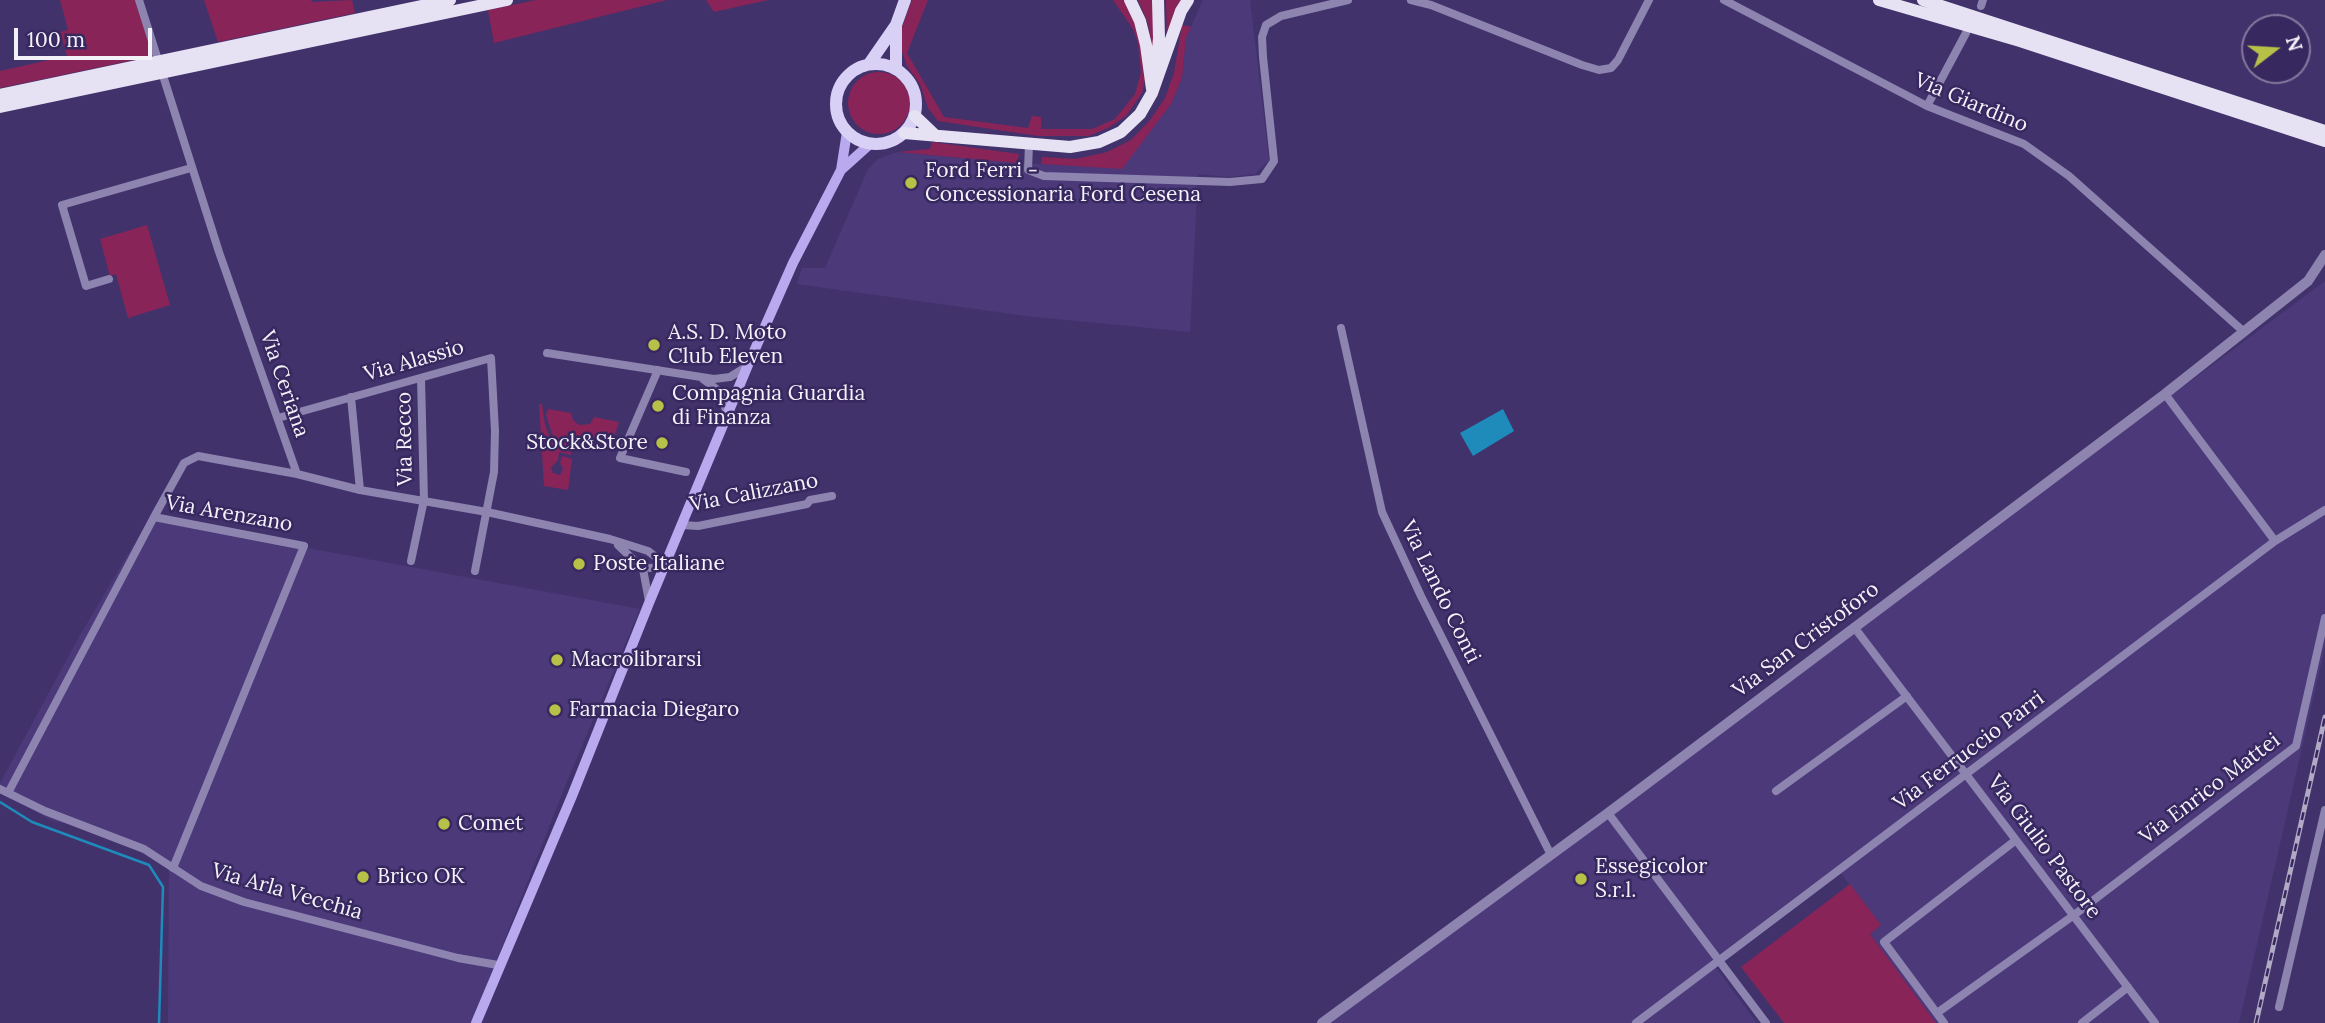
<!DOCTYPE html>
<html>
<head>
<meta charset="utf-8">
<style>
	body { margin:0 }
	#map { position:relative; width:2325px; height:1023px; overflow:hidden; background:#42326c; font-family:Lora,serif }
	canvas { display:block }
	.north { position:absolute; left:2241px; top:14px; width:70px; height:70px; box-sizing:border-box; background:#382860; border:2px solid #83799d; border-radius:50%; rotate:73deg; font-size:19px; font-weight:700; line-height:28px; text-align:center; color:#f3f2f9 }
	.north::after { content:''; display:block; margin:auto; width:24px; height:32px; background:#b7c148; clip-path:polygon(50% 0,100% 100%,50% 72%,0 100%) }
	.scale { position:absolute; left:14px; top:28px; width:138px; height:32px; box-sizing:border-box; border:4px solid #f3f2f9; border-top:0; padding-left:9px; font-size:21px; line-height:24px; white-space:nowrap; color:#f3f2f9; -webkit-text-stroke:5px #382860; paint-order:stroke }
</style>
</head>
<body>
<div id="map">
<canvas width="2325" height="1023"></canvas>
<div class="north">N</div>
<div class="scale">100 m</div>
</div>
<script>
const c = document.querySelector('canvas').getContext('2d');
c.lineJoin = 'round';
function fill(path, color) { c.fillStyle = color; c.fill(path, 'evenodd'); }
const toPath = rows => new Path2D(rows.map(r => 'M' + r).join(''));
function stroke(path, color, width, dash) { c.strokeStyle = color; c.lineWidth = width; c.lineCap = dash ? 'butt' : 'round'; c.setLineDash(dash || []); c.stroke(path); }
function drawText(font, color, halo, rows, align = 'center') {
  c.font = font + ' Lora,serif'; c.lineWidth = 5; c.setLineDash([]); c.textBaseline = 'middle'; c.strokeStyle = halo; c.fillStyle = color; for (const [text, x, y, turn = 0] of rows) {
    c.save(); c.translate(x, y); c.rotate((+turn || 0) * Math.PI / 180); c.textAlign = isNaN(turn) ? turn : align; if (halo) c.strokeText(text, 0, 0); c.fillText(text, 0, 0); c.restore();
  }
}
const built = toPath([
	[1203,0,1250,0,1269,160,1255,174,1229,177,1198,174,1190,332,1026,316,797,284,802,268,825,268,868,169,878,159,897,152,1017,163,1122,168,1171,104,1182,78,1186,38],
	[2325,281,2325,647,2239,1023,1936,1023,1870,934,1881,925,1836,867,1711,961,1757,1023,1330,1023],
	[149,519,640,609,566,784,472,1023,168,1023,169,861,66,818,63,823,53,821,0,793,0,783,79,637]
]);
const green = toPath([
	[60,0,135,0,153,56,0,88,0,71,67,56,60,32,68,30],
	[204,0,311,0,312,2,352,0,355,13,218,42],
	[536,0,667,0,494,43,488,10],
	[706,0,768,0,714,12],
	[912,0,928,0,907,53,944,117,1028,128,1032,116,1041,117,1041,129,1092,129,1115,119,1135,94,1141,72,1138,43,1133,29,1113,0,1127,0,1137,22,1146,75,1142,93,1126,116,1108,128,1089,136,1038,136,938,121,928,108,920,84,907,66,901,49,902,27],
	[1138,0,1153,0,1154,58,1148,23],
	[1166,0,1183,0,1167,45],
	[1182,25,1191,27,1186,38,1182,78,1171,104,1122,169,1041,164,1042,157,1076,159,1107,152,1131,140,1150,120,1165,98,1174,73],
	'848 103a31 31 0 1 1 62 0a31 31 0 1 1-62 0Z',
	[932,142,1019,154,1017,163,897,152,930,149],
	[147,225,170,305,128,318,116,274,110,276,100,239],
	[539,404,542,404,545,425,549,435,555,443,571,451,571,455,559,452,558,460,551,468,553,473,560,475,563,469,560,463,562,456,572,459,568,490,544,486],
	[548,409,571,413,573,420,579,425,590,424,594,417,619,422,615,434,602,445,585,450,575,450,566,447,552,434,546,415],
	[1850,884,1881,925,1870,934,1936,1023,1784,1023,1741,967]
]);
const water = toPath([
	[1503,409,1514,431,1473,456,1460,433]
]);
const stream = toPath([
	[0,802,32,822,149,865,163,887,159,1023]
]);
const minor = toPath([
	[139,0,219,252,297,474,360,490,487,512,610,539,648,551,665,564],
	[1411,0,1431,5,1582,65,1599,70,1611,68,1618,60,1649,0],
	[1724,0,1927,106,2024,144,2069,176,2243,331],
	[1981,6,1983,0],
	[1927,106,1966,33],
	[1029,144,1028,170,1044,176,1230,182,1262,179,1274,161,1263,57,1262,37,1266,25,1281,16,1348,0],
	[109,279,86,286,62,205,191,168],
	[1341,328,1382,512,1421,596,1551,855],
	[547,353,714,379,730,377,746,367],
	[658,370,620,458,686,472],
	[703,379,719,391,723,398,727,416],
	[2165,394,2275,541],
	[351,397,360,490],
	[278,418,491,358,495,431,494,472,475,571],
	[154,517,184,463,198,456,297,474],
	[682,525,698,526,807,504,810,500,832,496],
	[618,545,643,569,649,601],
	[411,561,424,500,421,378],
	[639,565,650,568,664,567],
	[1854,627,2155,1023],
	[0,789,45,811,144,849,201,886,244,902,458,958,498,965],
	[1776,791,1907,696],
	[8,793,154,517,304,546,173,868],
	[1608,813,1766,1023],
	[2279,1007,2325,810],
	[1937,1013,2074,915,2296,746,2325,618],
	[1636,1023,2275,541,2325,510],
	[1944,1023,1884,942,2016,840],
	[2082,1023,2128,987]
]);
const tertiary = toPath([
	[1322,1023,1608,813,2165,394,2308,281,2325,255]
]);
const secondary = toPath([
	[841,170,870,144],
	[476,1023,572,796,649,603,748,365,793,263,841,170,847,132]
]);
const primary = toPath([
	'836 104a40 40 0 1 1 80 0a40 40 0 1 1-80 0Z',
	[869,64,896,25,905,0],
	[896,68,896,25]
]);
const trunk = toPath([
	[1130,0,1140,21,1146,45,1152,89],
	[1879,0,2020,41,2325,141],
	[1923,0,2325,131],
	[1156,71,1159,38,1158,0],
	[0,95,450,0],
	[0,107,507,0],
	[915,116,936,136],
	[904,133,1070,147,1099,142,1121,132,1140,114,1152,93,1181,11,1188,0]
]);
const rail = toPath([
	[2256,1023,2325,717]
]);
const markers = [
	[911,183,7,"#b7c148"],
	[654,345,7,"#b7c148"],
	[658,406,7,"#b7c148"],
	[662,443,7,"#b7c148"],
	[579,564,7,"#b7c148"],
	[557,660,7,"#b7c148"],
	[555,710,7,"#b7c148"],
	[444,824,7,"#b7c148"],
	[363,877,7,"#b7c148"],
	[1581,879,7,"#b7c148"]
];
const streetNames = [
	["Via Giardino",1971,103,23],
	["Via Alassio",414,361,-16],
	["Via Ceriana",284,384,71],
	["Via Recco",405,439,-91],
	["Via Calizzano",754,493,-11],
	["Via Arenzano",229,514,10],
	["Via Lando Conti",1440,592,64],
	["Via San Cristoforo",1806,640,-37],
	["Via Ferruccio Parri",1969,751,-37],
	["Via Enrico Mattei",2210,789,-37],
	["Via Giulio Pastore",2044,847,53],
	["Via Arla Vecchia",287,892,16]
];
const poiNames = [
	["Ford Ferri -",925,171],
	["Concessionaria Ford Cesena",925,195],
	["A.S. D. Moto",668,333],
	["Club Eleven",668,357],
	["Compagnia Guardia",672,394],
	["di Finanza",672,418],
	["Stock&Store",648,443,"right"],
	["Poste Italiane",593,564],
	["Macrolibrarsi",571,660],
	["Farmacia Diegaro",569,710],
	["Comet",458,824],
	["Essegicolor",1595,867],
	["S.r.l.",1595,891],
	["Brico OK",377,877]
];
fill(built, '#4b397a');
fill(green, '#882457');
fill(water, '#1e8bbb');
stroke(stream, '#1e8bbb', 2.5);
stroke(minor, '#8d84b0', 8);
stroke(tertiary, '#8d84b0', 10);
stroke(secondary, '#b9aaf0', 10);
stroke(primary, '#d8d1f5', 12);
stroke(trunk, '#e6e2f4', 12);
stroke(rail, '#b0aac4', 5);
stroke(rail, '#382860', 2.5, [8]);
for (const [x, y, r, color] of markers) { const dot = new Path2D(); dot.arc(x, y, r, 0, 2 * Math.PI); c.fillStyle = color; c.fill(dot); stroke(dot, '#382860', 2.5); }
drawText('21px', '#f3f2f9', '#382860', streetNames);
drawText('21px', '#f3f2f9', '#382860', poiNames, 'left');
</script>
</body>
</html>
